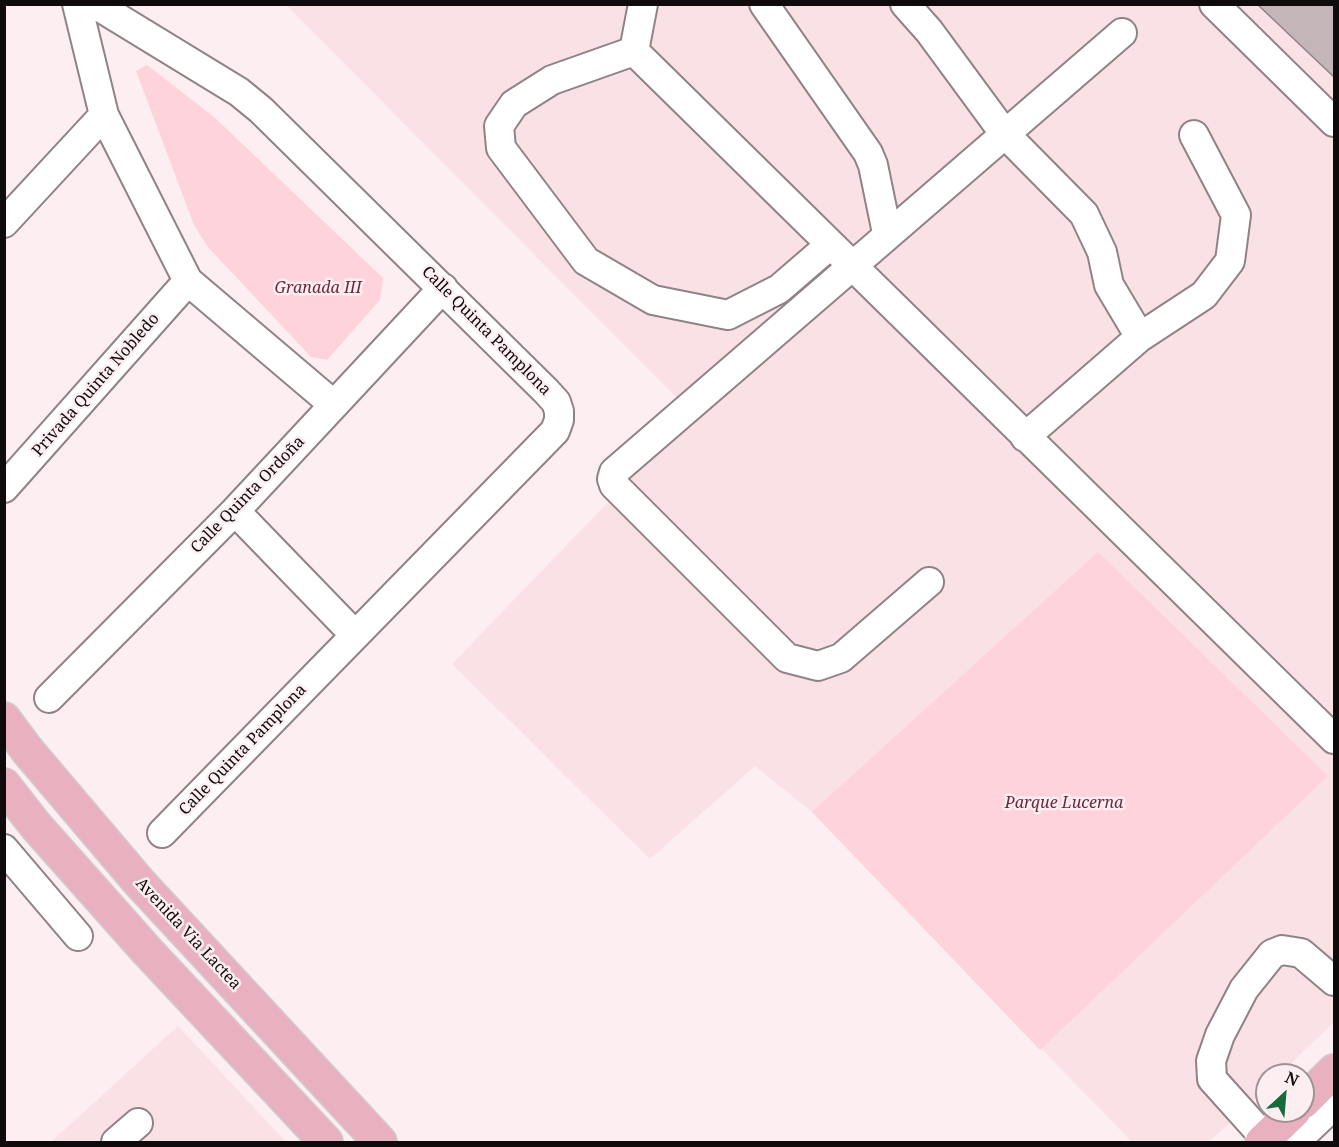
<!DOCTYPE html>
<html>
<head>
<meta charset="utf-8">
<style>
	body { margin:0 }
	#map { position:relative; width:1339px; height:1147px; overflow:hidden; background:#fdeef1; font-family:"Noto Serif",serif }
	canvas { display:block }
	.frame { position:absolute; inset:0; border:6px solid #0f0b0c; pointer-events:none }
	.north { position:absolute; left:1255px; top:1063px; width:60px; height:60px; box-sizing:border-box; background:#fdeef1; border:2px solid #9e9395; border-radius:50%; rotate:26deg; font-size:16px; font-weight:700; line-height:24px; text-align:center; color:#0f0b0c }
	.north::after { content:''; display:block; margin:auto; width:21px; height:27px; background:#166b3d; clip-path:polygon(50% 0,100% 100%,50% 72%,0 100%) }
</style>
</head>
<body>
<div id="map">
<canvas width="1339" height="1147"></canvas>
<div class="frame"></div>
<div class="north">N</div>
</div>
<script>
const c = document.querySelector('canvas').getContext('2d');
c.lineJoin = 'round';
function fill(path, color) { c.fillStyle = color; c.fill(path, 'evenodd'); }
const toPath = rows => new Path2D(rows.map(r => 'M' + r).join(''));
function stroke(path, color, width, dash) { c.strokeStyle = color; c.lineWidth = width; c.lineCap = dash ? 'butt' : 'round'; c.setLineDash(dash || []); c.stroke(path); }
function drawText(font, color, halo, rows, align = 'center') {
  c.font = font + ' "Noto Serif",serif'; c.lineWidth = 5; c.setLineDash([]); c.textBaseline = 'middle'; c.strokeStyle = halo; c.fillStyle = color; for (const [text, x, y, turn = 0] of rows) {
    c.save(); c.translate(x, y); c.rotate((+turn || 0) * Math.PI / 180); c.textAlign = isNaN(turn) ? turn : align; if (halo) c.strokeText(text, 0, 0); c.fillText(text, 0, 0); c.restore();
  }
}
const built = toPath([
	[286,5,1334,5,1334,1022,1279,1075,1267,1075,1267,1087,1209,1142,1132,1142,812,812,755,766,650,859,452,664,693,414],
	[178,1026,286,1142,51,1142]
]);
const green = toPath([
	[147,65,214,117,383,278,380,300,327,360,311,357,207,246,194,225,136,71],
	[1098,552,1328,776,1040,1050,812,812]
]);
const building = toPath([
	[1257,4,1334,4,1334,77,1257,4]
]);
const minor = toPath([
	[77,4,104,115,188,281,334,405],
	[95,4,239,92,261,110,546,391,556,402,559,411,559,420,555,431,162,833],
	[643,4,634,51,1334,739],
	[764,4,868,153,873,165,887,233],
	[905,4,929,31,1004,133,1084,214,1102,252,1109,285,1140,337,1204,295,1230,261,1236,215,1194,135],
	[1214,4,1334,122],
	[634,51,552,80,514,104,499,126,501,148,586,261,653,300,728,315,779,289,830,245],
	[4,223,104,115],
	[1025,437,1140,337],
	[4,488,188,281],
	[235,511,355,635],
	[929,582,841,658,818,666,787,658,614,485,612,479,614,472,1122,33],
	[49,698,235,511,443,288],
	[4,849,78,936],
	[1266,1139,1212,1079,1211,1061,1220,1035,1244,989,1272,954,1282,950,1301,953,1334,981],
	[116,1142,138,1123],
	[1295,1142,1334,1105]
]);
const major = toPath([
	[4,719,27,750,139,882,380,1142],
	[4,785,36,826,148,952,326,1142],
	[1303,1102,1334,1071],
	[1262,1142,1294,1111]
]);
const parkNames = [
	["Granada III",318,288],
	["Parque Lucerna",1064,803]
];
const streetNames = [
	["Calle Quinta Pamplona",486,331,45],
	["Privada Quinta Nobledo",96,385,-49],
	["Calle Quinta Ordoña",248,495,-46],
	["Calle Quinta Pamplona",243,750,-46],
	["Avenida Via Lactea",188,934,47]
];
fill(built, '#f9e1e6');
fill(green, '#ffd3dc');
fill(building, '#c3b5b8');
stroke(building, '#908386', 1.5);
stroke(minor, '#908386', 32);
stroke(major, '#cfcece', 36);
stroke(minor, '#fff', 28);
stroke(major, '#e9b0bf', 33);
drawText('italic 16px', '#6b273c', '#fdeef1', parkNames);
drawText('16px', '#0f0b0c', '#fdeef1', streetNames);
</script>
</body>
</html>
